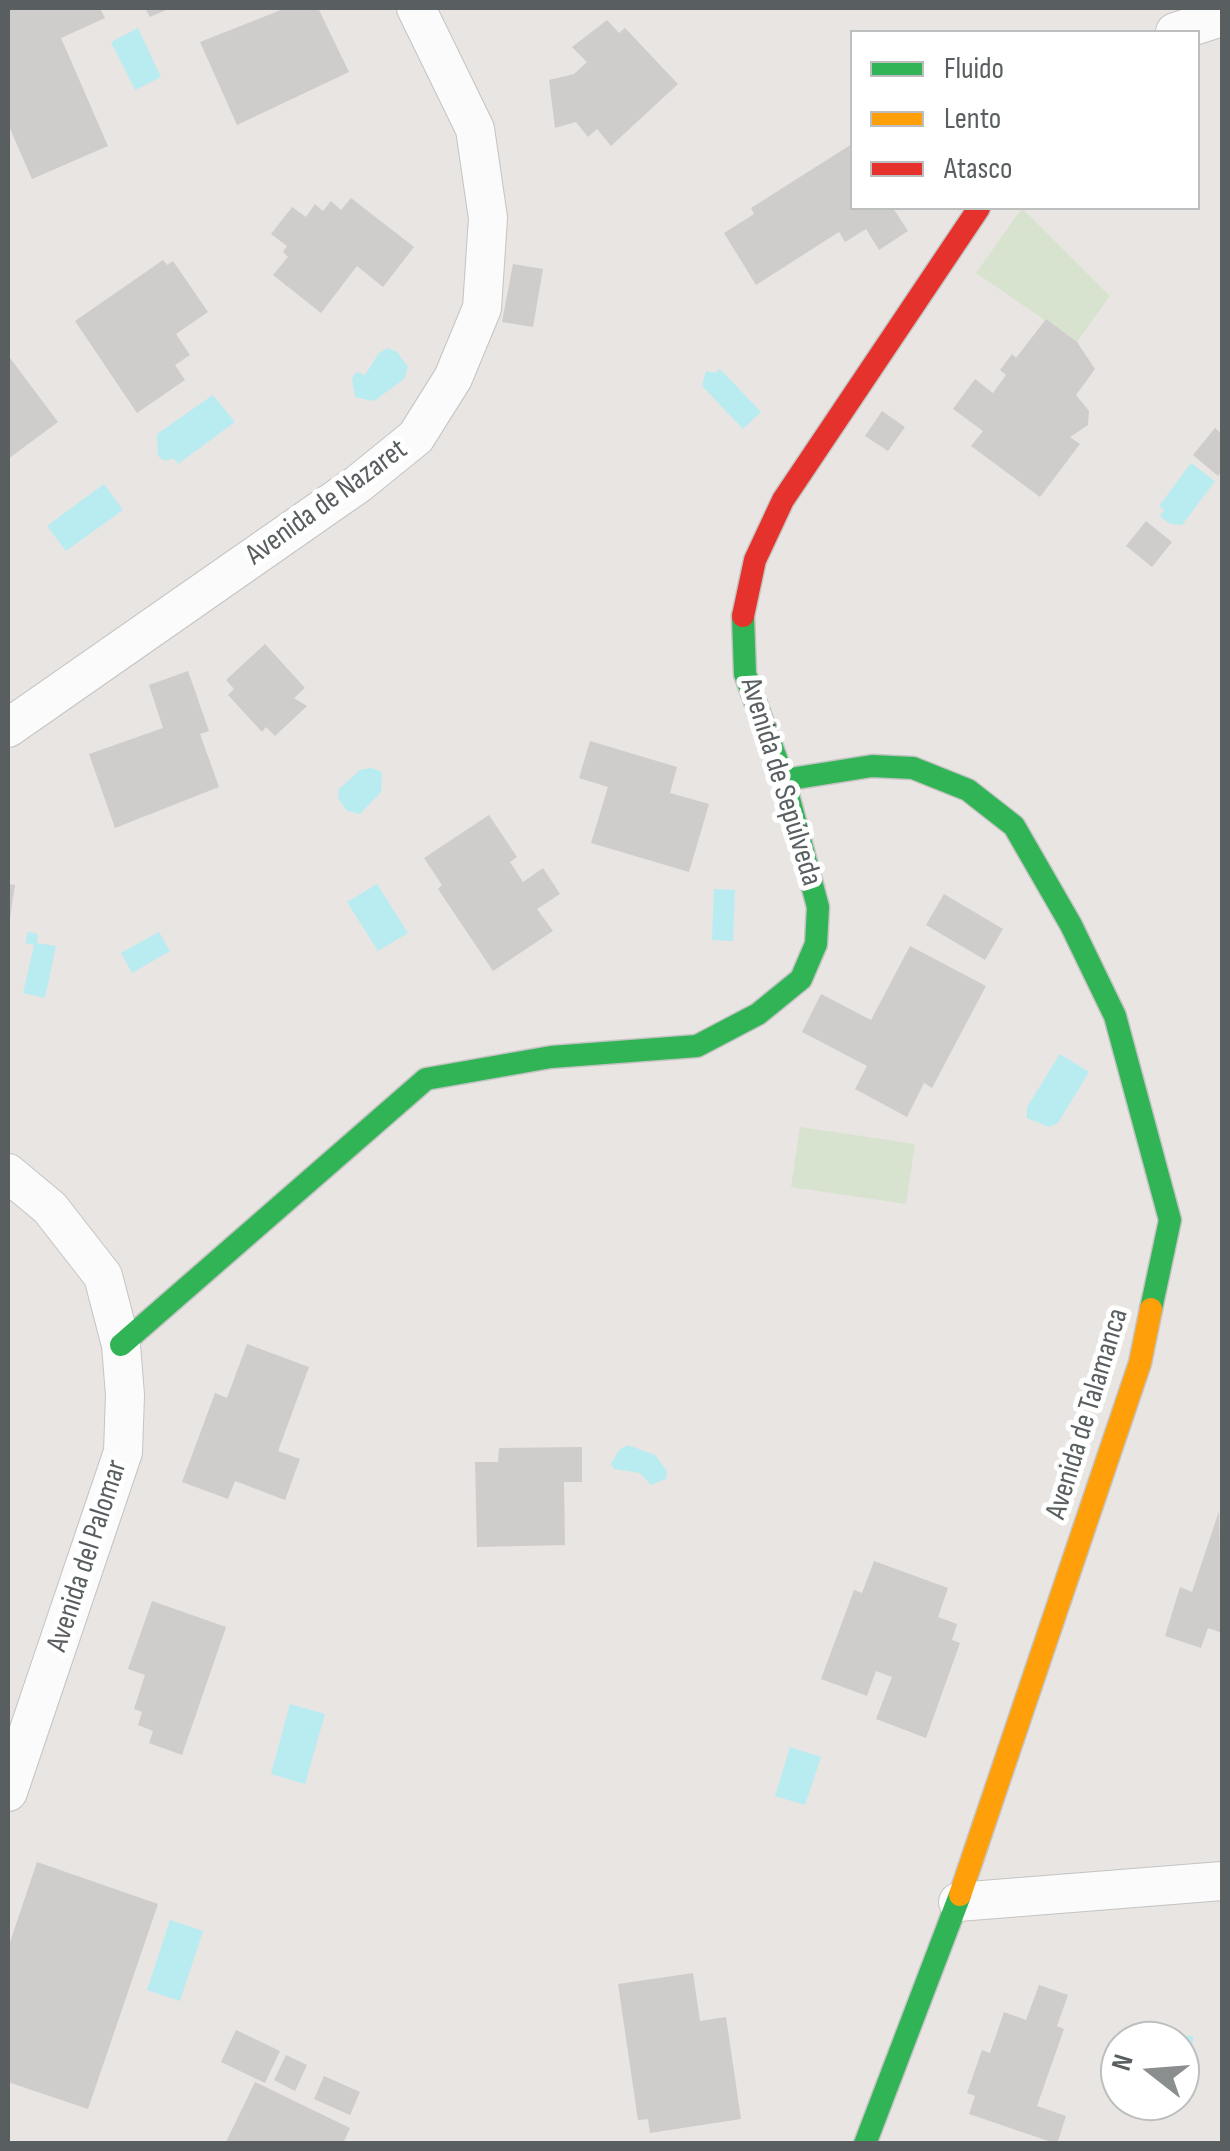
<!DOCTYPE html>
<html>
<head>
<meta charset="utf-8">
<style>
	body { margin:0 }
	#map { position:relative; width:1230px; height:2151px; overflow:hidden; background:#e8e5e3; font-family:"Sofia Sans Condensed",sans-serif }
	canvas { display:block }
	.frame { position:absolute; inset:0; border:10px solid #595f60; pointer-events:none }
	.legend { position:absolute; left:850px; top:30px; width:350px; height:180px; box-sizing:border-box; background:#fff; border:2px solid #bdbfbf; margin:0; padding:12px 18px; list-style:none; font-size:30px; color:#595f60 }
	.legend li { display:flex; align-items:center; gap:20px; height:50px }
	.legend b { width:50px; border:2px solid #bdbfbf }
	.north { position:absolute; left:1100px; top:2021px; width:100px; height:100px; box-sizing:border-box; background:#fff; border:2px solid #bdbfbf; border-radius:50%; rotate:287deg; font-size:28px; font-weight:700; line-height:40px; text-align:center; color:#595f60 }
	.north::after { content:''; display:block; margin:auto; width:35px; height:45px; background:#8b8e8e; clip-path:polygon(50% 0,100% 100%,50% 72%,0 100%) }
</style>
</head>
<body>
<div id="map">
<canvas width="1230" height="2151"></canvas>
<div class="frame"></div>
<ul class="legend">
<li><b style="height:12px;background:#30b455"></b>Fluido</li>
<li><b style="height:12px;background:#ff9f0a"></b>Lento</li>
<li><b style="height:12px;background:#e5322d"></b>Atasco</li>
</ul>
<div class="north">N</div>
</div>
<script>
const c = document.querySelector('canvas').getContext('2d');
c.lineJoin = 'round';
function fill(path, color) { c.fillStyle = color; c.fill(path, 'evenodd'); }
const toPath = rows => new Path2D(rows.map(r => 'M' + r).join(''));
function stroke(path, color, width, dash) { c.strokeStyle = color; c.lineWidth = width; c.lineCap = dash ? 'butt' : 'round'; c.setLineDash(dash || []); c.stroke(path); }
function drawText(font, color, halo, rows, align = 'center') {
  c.font = font + ' "Sofia Sans Condensed",sans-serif'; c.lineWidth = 10; c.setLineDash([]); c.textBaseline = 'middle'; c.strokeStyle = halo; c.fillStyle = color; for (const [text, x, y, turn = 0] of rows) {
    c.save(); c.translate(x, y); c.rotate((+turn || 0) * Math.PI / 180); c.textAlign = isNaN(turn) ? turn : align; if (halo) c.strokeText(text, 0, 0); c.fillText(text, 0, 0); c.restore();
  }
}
const green = toPath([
	[1022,208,1110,296,1077,342,976,273],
	[800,1127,915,1144,906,1204,791,1187]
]);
const water = toPath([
	[138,28,161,77,135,90,111,42],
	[388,348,397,352,408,367,404,379,374,401,355,397,352,379,356,372,365,375,379,353],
	[720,369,761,412,743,429,702,386,706,371,715,373],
	[213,395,235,422,178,464,174,458,165,461,158,456,157,434],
	[1191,463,1215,481,1182,525,1170,524,1160,516,1164,510,1159,506],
	[104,484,123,510,66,551,47,526],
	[371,768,382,772,381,792,360,814,347,811,338,798,339,789,360,770],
	[377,884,408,933,378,951,347,902],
	[714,889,735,890,733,941,712,940],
	[28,932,38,934,37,943,56,946,45,998,23,993,34,945,25,943],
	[159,932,170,951,132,973,121,953],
	[1060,1054,1089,1072,1058,1123,1049,1127,1027,1118,1027,1107],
	[628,1445,655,1455,667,1471,666,1479,651,1485,640,1473,614,1469,611,1464,619,1450],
	[290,1704,325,1714,305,1784,271,1774],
	[790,1747,821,1757,805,1805,775,1796],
	[170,1920,203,1931,180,2001,147,1990],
	[1168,2035,1193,2036,1189,2092,1180,2091,1180,2041,1167,2041]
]);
const building = toPath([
	[8,8,100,8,105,18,61,38,108,146,32,179,8,124],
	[145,8,171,8,150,17],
	[286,8,318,8,349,72,237,125,200,42],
	[607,20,619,33,625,28,678,84,611,146,597,129,588,137,576,122,555,128,549,80,574,74,587,62,572,47],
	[852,144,852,208,893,208,908,231,879,250,866,229,845,242,839,232,756,285,724,233,754,214,751,208],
	[351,198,414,247,383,287,357,266,321,313,273,275,288,257,283,252,287,246,271,234,292,207,306,217,315,204,323,211,331,201,341,210],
	[163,260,167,265,173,261,208,312,176,334,190,355,175,365,185,380,137,413,75,321],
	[513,264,543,269,533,327,502,322],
	[1046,319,1077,342,1095,369,1076,395,1089,411,1088,425,1070,437,1080,444,1040,497,971,446,983,431,953,409,975,379,993,393,1006,375,1000,370,1012,354,1016,358],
	[10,358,58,422,8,459,8,360],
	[882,411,905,427,888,451,865,436],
	[1215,428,1222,434,1222,470,1218,476,1193,455],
	[1146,521,1172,542,1152,567,1126,546],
	[265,644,305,688,294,698,307,706,275,736,266,727,262,732,228,695,234,689,226,680],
	[188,671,209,731,200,734,219,787,115,828,89,754,163,728,149,685],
	[590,741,677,767,670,793,709,804,689,872,591,843,608,787,579,778],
	[489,815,517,857,510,862,523,882,543,868,560,894,537,909,553,931,493,971,438,889,442,885,424,858],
	[8,884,15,885,10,918,8,918],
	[944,894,1003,929,985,960,926,925],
	[910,946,986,986,932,1088,924,1083,907,1117,855,1089,867,1066,802,1032,821,994,871,1020],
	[247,1344,309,1367,278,1451,300,1459,285,1500,235,1481,228,1499,182,1482,215,1393,227,1398],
	[582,1447,582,1482,564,1482,565,1545,477,1547,475,1462,498,1462,499,1448],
	[1219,1511,1222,1633,1208,1628,1201,1648,1165,1636,1180,1587,1192,1592],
	[874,1561,948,1588,938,1617,957,1624,952,1640,960,1643,926,1738,876,1719,892,1677,876,1671,867,1696,821,1679,854,1590,862,1593],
	[152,1601,226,1627,182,1755,149,1743,153,1731,138,1725,142,1712,134,1709,145,1675,128,1669],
	[37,1862,158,1904,88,2109,8,2082,8,1948],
	[693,1973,700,2021,726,2017,741,2119,650,2133,648,2119,638,2120,618,1984],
	[1039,1985,1068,1995,1057,2026,1064,2029,1037,2106,1066,2116,1057,2144,969,2114,975,2096,967,2093,982,2050,990,2053,1004,2012,1026,2020],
	[236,2030,280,2051,265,2083,221,2062],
	[286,2055,307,2065,295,2091,274,2080],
	[324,2076,360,2092,350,2115,314,2099],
	[255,2082,350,2128,343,2144,225,2144]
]);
const street = toPath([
	[1175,32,1222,17],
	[8,728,358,484,416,437,453,378,482,308,488,218,475,129,416,8],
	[8,1173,50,1208,103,1276,121,1345,125,1395,123,1452,8,1792],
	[958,1902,1222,1881]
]);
const fast = toPath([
	[784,780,872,766,913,768,968,790,1014,826,1071,925,1115,1016,1170,1220,1151,1309],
	[121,1345,426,1079,551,1057,697,1046,758,1014,801,979,816,944,818,907,784,780,745,674,743,616],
	[865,2144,960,1895]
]);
const slow = toPath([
	[960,1895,1140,1363,1151,1309]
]);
const jam = toPath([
	[743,616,755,560,783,500,979,208]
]);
const streetNames = [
	["Avenida de Nazaret",327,503,-36],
	["Avenida de Sepúlveda",780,782,73],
	["Avenida de Talamanca",1088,1414,-73],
	["Avenida del Palomar",88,1556,-72]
];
fill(green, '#d8e3cf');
fill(water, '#b8ecf1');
fill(building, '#cfcccc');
stroke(street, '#c4c4c3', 40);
stroke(fast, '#c4c4c3', 25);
stroke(slow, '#c4c4c3', 25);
stroke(jam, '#c4c4c3', 25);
stroke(street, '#fcfbfb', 38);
stroke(fast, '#30b455', 22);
stroke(slow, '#ff9f0a', 22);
stroke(jam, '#e5322d', 22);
drawText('30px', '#595f60', '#fff', streetNames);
</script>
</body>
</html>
